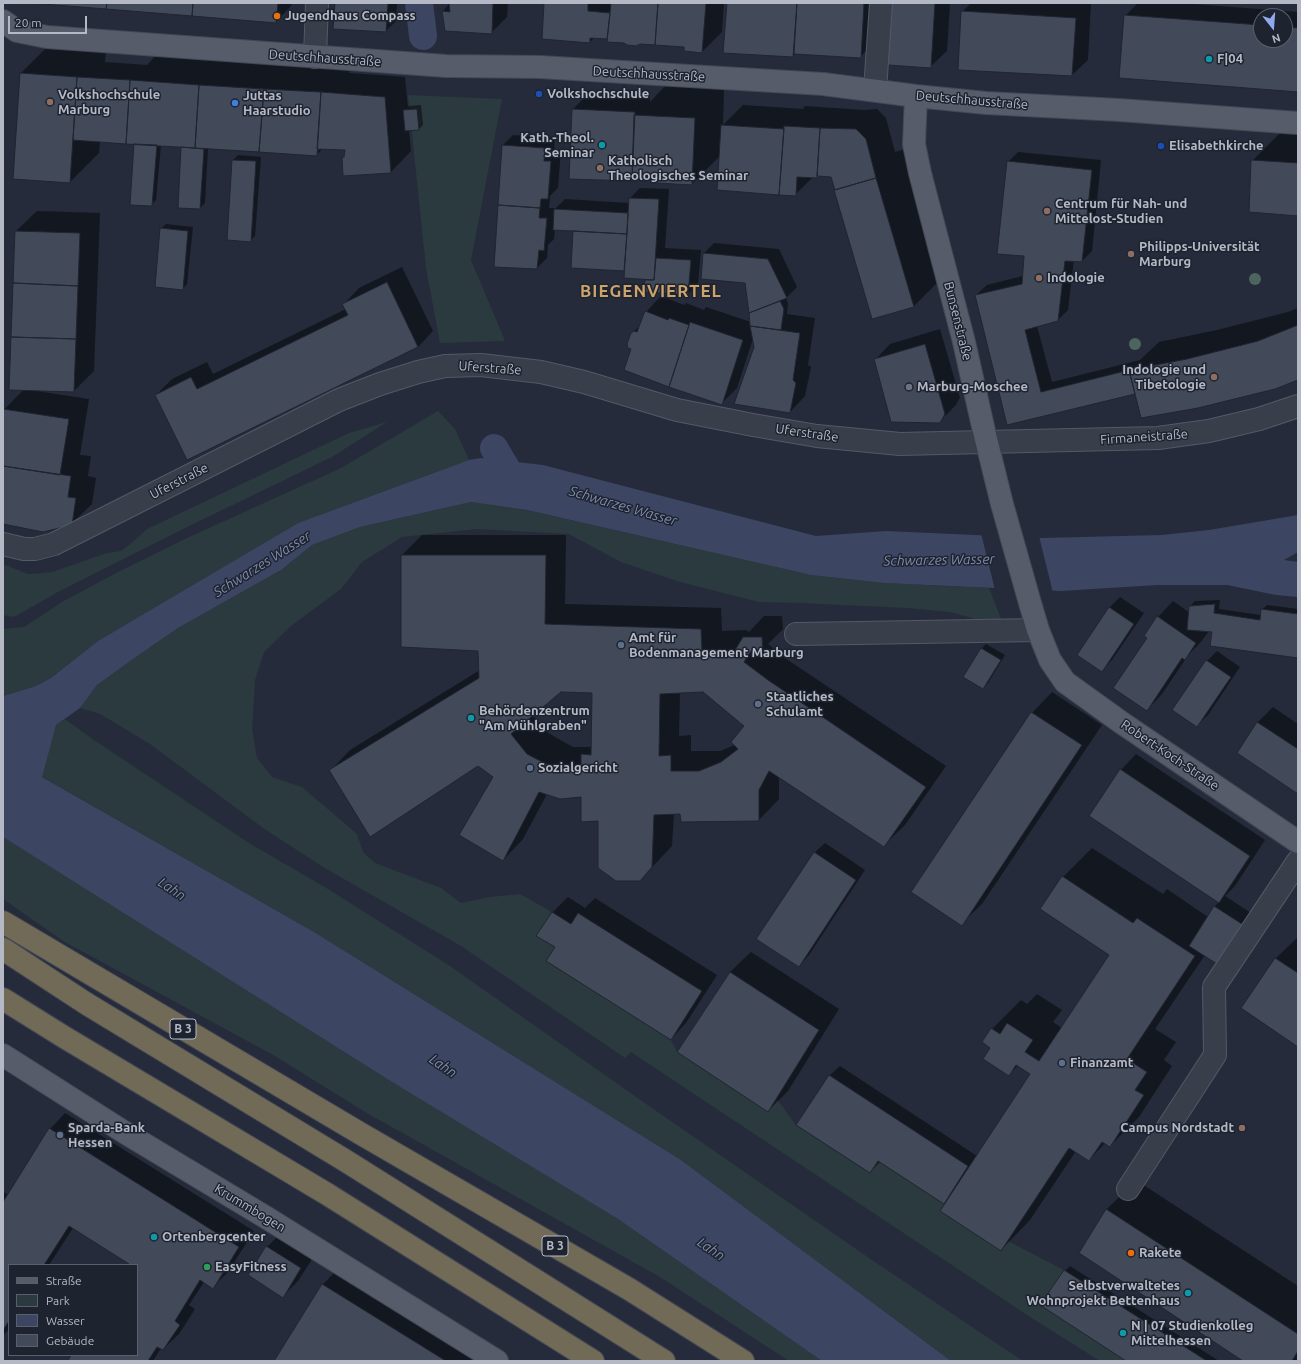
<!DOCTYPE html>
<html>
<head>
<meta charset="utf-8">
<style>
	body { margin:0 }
	#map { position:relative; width:1301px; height:1364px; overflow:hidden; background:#252b3a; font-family:Ubuntu,sans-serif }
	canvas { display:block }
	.frame { position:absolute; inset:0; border:4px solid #b5b9c6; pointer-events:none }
	.legend { position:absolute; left:8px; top:1264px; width:130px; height:92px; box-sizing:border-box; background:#1e2330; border:1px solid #5a5f6c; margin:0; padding:5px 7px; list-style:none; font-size:12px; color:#b5b9c6 }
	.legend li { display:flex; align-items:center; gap:8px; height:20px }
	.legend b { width:20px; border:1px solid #5a5f6c }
	.north { position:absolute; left:1253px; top:8px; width:40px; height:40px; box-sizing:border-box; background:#1e2330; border:1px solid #5a5f6c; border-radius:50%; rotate:163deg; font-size:11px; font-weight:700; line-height:16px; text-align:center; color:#b5b9c6 }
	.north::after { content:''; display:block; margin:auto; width:14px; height:18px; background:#91a7ee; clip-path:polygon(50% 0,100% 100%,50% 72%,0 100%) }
	.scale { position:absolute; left:8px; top:16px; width:79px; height:18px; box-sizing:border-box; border:2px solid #b5b9c6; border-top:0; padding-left:5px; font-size:12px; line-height:14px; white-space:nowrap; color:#b5b9c6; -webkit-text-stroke:3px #1e2330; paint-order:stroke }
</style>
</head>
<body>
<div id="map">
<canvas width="1301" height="1364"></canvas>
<div class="frame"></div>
<ul class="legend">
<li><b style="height:5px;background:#575c6b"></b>Straße</li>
<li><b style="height:11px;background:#2a3a3f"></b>Park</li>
<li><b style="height:11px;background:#3c4662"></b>Wasser</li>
<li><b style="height:11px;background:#424959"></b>Gebäude</li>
</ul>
<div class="north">N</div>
<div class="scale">20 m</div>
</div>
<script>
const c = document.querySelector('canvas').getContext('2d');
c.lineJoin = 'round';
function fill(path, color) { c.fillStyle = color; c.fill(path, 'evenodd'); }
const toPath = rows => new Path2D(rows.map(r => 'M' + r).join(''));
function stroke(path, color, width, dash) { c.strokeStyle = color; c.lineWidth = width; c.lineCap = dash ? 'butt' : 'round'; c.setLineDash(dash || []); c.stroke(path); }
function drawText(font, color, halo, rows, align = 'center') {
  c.font = font + ' Ubuntu,sans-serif'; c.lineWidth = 3; c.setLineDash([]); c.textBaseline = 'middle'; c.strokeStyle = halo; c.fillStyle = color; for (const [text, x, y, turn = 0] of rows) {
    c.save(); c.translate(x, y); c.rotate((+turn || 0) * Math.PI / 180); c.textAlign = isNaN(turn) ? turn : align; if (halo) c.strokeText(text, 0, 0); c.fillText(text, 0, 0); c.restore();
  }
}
const green = toPath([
	[408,95,502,99,471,260,505,341,440,343,426,268],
	[438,411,455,429,469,460,298,523,98,641,51,678,36,686,3,696,3,629,24,627,62,602,118,572,189,537,341,468],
	[387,422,332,457,181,530,58,592,14,617,3,615,3,564,28,574,42,573,52,572,107,553,121,551,134,541,147,529,349,433],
	[471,502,526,510,811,575,884,583,989,588,1002,621,990,623,950,612,907,608,801,603,759,602,680,582,621,562,569,534,477,529,402,537,362,562,341,589,291,626,264,652,255,680,252,729,257,758,272,777,302,787,357,834,363,852,375,863,441,888,461,903,490,897,520,894,552,912,537,936,555,947,546,961,671,1040,677,1052,768,1112,777,1099,796,1125,870,1173,878,1161,944,1204,940,1211,1001,1251,1008,1241,1064,1270,1041,1305,1126,1361,1100,1361,1027,1315,631,1052,625,1058,461,946,323,867,263,828,150,744,100,714,80,708,97,685,133,659,178,628,281,570,312,545,360,527],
	[65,719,94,740,249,843,328,889,450,966,639,1099,872,1260,1023,1361,951,1361,681,1160,314,932,41,776,56,725],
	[3,837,392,1082,618,1219,822,1361,789,1361,660,1277,365,1112,275,1056,63,941,3,899]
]);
const water = toPath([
	[481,458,543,465,816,536,886,531,1042,538,1162,535,1209,530,1298,515,1298,552,1284,560,1298,562,1298,597,1276,595,1227,585,1158,585,1061,591,884,583,811,575,527,510,471,502,360,527,312,545,281,570,178,628,133,659,97,685,80,708,56,725,42,777,314,932,681,1160,951,1361,822,1361,618,1219,392,1082,3,837,3,696,36,686,51,678,98,641,298,523,469,460]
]);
const pier = toPath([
	[981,533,1039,536,1053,593,995,590]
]);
const shadow = toPath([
	[34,3,277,3,276,6,278,6,279,3,292,3,291,6,276,22],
	[336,3,397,3,396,21,386,31],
	[450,3,508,3,507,17,491,33,443,11],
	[545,3,724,3,722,32,702,52,685,47,608,38,595,37,590,42,543,38],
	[728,3,878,3,876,42,860,57,797,53,793,56],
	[892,3,950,3,947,51,931,66],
	[971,3,1091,3,1088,60,1072,75,962,12],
	[1138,3,1180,3,1298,12,1298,91,1125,16],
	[1261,16,1285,16,1285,40,1261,40],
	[50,44,106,48,105,62,147,65,160,51,350,63,349,73,405,77,408,107,409,106,421,105,423,125,418,130,409,130,411,151,391,172,343,158,346,155,346,149,323,149,316,155,208,148,205,203,200,208,182,146,161,145,156,200,151,205,135,143,100,141,99,153,70,182,21,73],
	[665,86,724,89,723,125,743,105,803,109,805,106,864,110,877,109,886,118,895,152,906,149,943,277,914,306,873,318,831,176,819,175,816,177,813,177,795,195,720,156,692,184,658,174,638,173,631,180,573,109,588,94,650,97,650,102],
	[1282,131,1298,132,1298,215,1252,161],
	[513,135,555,138,554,151,561,151,558,188,550,196,549,208,556,208,565,199,629,203,630,198,640,188,669,189,665,248,701,250,698,284,688,294,645,291,646,279,626,270,572,267,574,230,555,229,554,239,548,245,547,258,537,268,503,145],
	[1018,152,1101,160,1092,251,1082,261,1074,260,1068,310,1058,320,1037,326,1052,382,1140,360,1159,342,1217,330,1288,312,1298,308,1298,379,1136,393,1008,424,976,295,987,285,1023,276,1025,255,1008,162],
	[238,155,261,157,255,236,250,241,233,160],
	[37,211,100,213,94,371,74,391,37,390,37,391,89,399,80,455,91,456,88,476,96,478,92,504,71,524,3,523,4,410,24,389,10,389,16,231],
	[166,224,193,227,187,284,182,289,161,229],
	[714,243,779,249,797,287,786,298,788,303,787,314,815,318,808,365,811,367,805,396,790,412,755,347,753,339,737,388,721,404,669,386,633,349,632,333,642,324,646,312,661,296,684,305,686,303,704,310,706,307,751,322,746,282,702,278,704,253],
	[402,267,433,331,418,347,187,458,156,395,172,379,207,362,213,374,346,309,344,304,359,288],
	[940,329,960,398,955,406,939,422,875,360,890,344],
	[422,535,566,535,565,604,721,608,722,631,746,630,749,632,764,616,782,616,783,629,768,644,788,660,946,766,905,825,884,845,779,777,779,799,759,820,674,813,672,846,640,880,582,796,547,794,523,839,503,860,494,776,478,764,330,771,350,750,480,670,479,650,402,555],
	[561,691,593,692,592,745,590,747,573,747,548,733,532,715],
	[704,691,745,726,735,745,720,751,691,751,691,735,679,736,680,692],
	[1120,597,1144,613,1112,660,1101,671,1078,655,1110,607],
	[1220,600,1219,609,1261,615,1262,610,1267,605,1298,609,1298,657,1209,631,1200,643,1189,654,1162,694,1147,710,1148,638,1158,617,1173,601,1190,613,1190,606,1195,601],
	[986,644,1005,655,988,683,983,687,981,649],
	[1217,651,1240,667,1208,715,1197,725,1207,661],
	[1052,692,1102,725,982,904,961,924,1032,713],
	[1273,707,1298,724,1298,793,1257,723],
	[1136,754,1265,840,1235,886,1225,896,1251,913,1227,952,1205,955,1155,1029,1176,1042,1164,1060,1172,1066,1139,1117,1110,1146,1105,1143,1089,1160,1076,1151,1030,1220,1001,1250,948,1198,944,1202,881,1161,870,1172,829,1076,840,1066,977,1156,1032,1074,1018,1065,1009,1075,992,1047,992,1029,1021,1000,1027,1004,1037,994,1062,1010,1053,1022,1062,1028,1111,955,1063,877,1092,848,1163,894,1167,889,1208,917,1215,906,1219,902,1121,770],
	[825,843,865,870,809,955,799,966,814,853],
	[568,897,585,908,595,898,717,975,686,1023,671,1039,556,947,552,913],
	[1297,938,1298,939,1298,1046,1242,1008,1276,958],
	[751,952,839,1009,788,1091,768,1111,678,1052,730,972],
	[65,1113,254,1231,228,1272,213,1287,204,1282,189,1305,195,1309,179,1334,163,1349,161,1348,153,1361,69,1361,73,1355,137,1355,137,1265,129,1265,130,1263,73,1228,49,1265,9,1265,9,1329,3,1336,3,1193,4,1192,8,1195,50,1129],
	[1136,1180,1298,1286,1298,1361,1244,1361,1080,1252,1107,1209],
	[283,1231,316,1253,298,1281,283,1296,267,1247],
	[1070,1266,1219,1361,1128,1361,1065,1271],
	[338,1269,486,1361,275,1361,323,1284]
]);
const canal = toPath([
	[419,3,423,36],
	[494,448,509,473]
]);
const building = toPath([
	[30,3,107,3,106,9,30,3],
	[107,3,193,3,192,16,106,9,107,3],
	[193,3,278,3,276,23,192,16,193,3],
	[335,3,388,3,386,32,333,29,335,3],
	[449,3,493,3,492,34,445,31,442,11,450,12,449,3],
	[544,3,588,3,588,11,610,13,607,39,590,38,590,43,542,39,544,3],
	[611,3,658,3,655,45,640,44,636,46,627,45,624,43,607,42,611,3],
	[658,3,706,3,702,53,684,51,684,47,655,45,658,3],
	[727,3,797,3,793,57,723,53,727,3],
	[797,3,864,3,861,58,794,54,797,3],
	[891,3,935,3,931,68,888,65,891,3],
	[961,11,1076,18,1072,76,958,70,961,11],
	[1124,15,1261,25,1261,40,1285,40,1285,27,1298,28,1298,92,1119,78,1124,15],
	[20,73,77,77,70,183,13,179,20,73],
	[77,77,130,80,126,144,73,140,77,77],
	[130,80,199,85,195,148,126,144,130,80],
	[199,85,264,89,259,152,195,148,199,85],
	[264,89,321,92,317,156,259,152,264,89],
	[321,92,385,97,391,173,343,176,342,157,344,157,345,150,317,149,321,92],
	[417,109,419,130,405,131,403,110,417,109],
	[572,109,635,112,632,181,569,179,572,109],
	[634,115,695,118,692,185,657,183,657,175,632,174,634,115],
	[721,125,784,129,779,195,717,190,721,125],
	[784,126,820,128,817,178,797,177,796,196,779,195,784,126],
	[820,128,856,129,866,139,876,178,835,190,831,177,817,176,820,128],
	[134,144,157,145,152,206,130,205,134,144],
	[502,145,545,148,544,161,551,161,548,199,541,199,540,208,498,205,502,145],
	[181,147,204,149,200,209,178,208,181,147],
	[232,160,256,161,251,242,227,240,232,160],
	[1251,160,1298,163,1298,216,1249,212,1251,160],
	[1007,161,1092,170,1082,262,1065,261,1058,321,1025,330,1041,392,1129,370,1135,394,1007,425,975,295,1022,284,1024,256,997,254,1007,161],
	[876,178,914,307,872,319,834,190,876,178],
	[629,198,659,199,654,280,624,278,629,198],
	[498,205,540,208,539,218,547,218,544,251,539,250,537,269,494,267,498,205],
	[554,209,628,213,627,234,553,230,554,209],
	[160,228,188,231,183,290,155,287,160,228],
	[15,231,80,233,78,286,13,283,15,231],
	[573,231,627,234,624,271,571,268,573,231],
	[703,253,768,259,787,298,749,313,745,283,701,279,703,253],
	[656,258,691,260,688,295,644,292,645,280,654,280,656,258],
	[387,282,418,347,187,460,155,395,191,377,197,389,348,315,342,304,387,282],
	[13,283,78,286,76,339,11,337,13,283],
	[780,301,784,309,781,330,750,326,749,313,780,301],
	[645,311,668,320,669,318,689,325,669,387,624,370,631,349,628,348,627,344,631,333,634,331,637,332,645,311],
	[690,322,743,340,722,405,669,387,690,322],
	[1298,325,1298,380,1275,389,1198,408,1141,418,1129,370,1187,359,1258,341,1298,325],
	[750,326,800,333,793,380,796,383,790,413,734,404,754,347,750,326],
	[11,337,76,339,74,392,9,390,11,337],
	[925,344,945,414,940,423,891,422,874,359,925,344],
	[3,409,69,419,60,475,3,466,3,409],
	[3,466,71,476,68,497,76,498,72,525,43,532,3,524,3,466],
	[401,555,546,555,545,624,701,629,702,651,725,650,732,655,743,637,762,637,763,651,751,651,744,662,768,680,926,787,884,847,769,771,759,790,759,821,681,822,680,814,654,815,652,867,640,881,616,881,598,868,598,821,581,822,581,797,560,799,539,792,503,861,459,835,493,777,478,766,370,837,329,770,479,678,478,651,401,647,401,555],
	[561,692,592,693,591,755,581,754,581,766,552,767,527,754,511,734,561,692],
	[703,692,744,726,731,742,738,749,721,762,699,771,671,771,671,755,659,756,660,694,703,692],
	[1215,604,1214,613,1260,620,1261,609,1298,614,1298,658,1210,646,1212,632,1187,630,1189,606,1215,604],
	[1109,607,1134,624,1102,672,1077,655,1109,607],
	[1157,616,1196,643,1185,660,1182,658,1147,711,1113,688,1147,638,1144,636,1157,616],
	[981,648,1001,660,983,689,963,677,981,648],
	[1206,660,1231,677,1197,727,1172,710,1206,660],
	[1031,712,1082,745,962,926,911,892,1031,712],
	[1257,722,1298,749,1298,794,1237,753,1257,722],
	[1120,769,1250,856,1219,903,1089,816,1120,769],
	[814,852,856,880,799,967,756,939,814,852],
	[1062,876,1133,923,1137,918,1195,956,1127,1059,1147,1072,1135,1090,1144,1095,1110,1147,1102,1142,1089,1161,1069,1148,1001,1251,940,1211,1030,1074,1016,1065,1009,1076,983,1059,990,1048,982,1042,991,1028,1000,1034,1007,1023,1033,1040,1025,1052,1039,1061,1109,955,1040,909,1062,876],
	[1214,906,1242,924,1217,964,1189,946,1214,906],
	[552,912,571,924,578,913,702,991,671,1040,546,961,555,947,536,936,552,912],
	[1275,958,1298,973,1298,1047,1241,1008,1275,958],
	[730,972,819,1030,768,1112,677,1052,730,972],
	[829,1075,968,1166,944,1204,878,1161,870,1173,796,1125,829,1075],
	[49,1128,239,1247,213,1289,200,1280,175,1321,180,1325,163,1350,157,1347,148,1361,68,1361,71,1355,137,1355,137,1265,128,1265,129,1264,69,1226,44,1265,9,1265,9,1321,3,1330,3,1202,49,1128],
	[1106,1209,1298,1334,1298,1351,1292,1361,1243,1361,1079,1253,1106,1209],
	[266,1246,301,1268,283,1298,248,1275,266,1246],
	[1064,1270,1207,1361,1126,1361,1040,1305,1064,1270],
	[322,1284,446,1361,274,1361,322,1284]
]);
const minor = toPath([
	[315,57,317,3],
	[875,90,881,3],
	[3,544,24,549,35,549,54,544,339,400,380,384,418,372,445,366,481,365,541,372,584,382,677,410,753,425,817,436,900,444,1158,438,1209,431,1259,419,1298,406],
	[796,634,1038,630],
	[1128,1189,1215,1055,1214,987,1298,861]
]);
const major = toPath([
	[3,21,17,31,47,37,446,66,540,67,823,84,916,96,986,103,1119,110,1298,123],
	[916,96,914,144,920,173,964,342,984,431,1002,504,1030,603,1038,630,1050,660,1065,682,1122,723,1298,842],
	[3,1055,124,1132,267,1218,497,1361]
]);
const highway = toPath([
	[3,922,363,1135,629,1289,743,1361],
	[3,949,87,1004,346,1161,664,1361],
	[3,999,64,1037,327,1194,593,1361]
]);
const trees = [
	[1255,279],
	[1135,344]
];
const markers = [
	[277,16,4,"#e8710a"],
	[1209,59,4,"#0f9aa8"],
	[539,94,4,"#1a4fb4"],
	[50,102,4,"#8d6e63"],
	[235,103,4,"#3f7fe0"],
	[602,145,4,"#0f9aa8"],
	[1161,146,4,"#1a4fb4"],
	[600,168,4,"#8d6e63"],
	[1047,211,4,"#8d6e63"],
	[1131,254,4,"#8d6e63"],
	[1039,278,4,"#8d6e63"],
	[1214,377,4,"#8d6e63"],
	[909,387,4,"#6b7280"],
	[621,645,4,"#5c6f8a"],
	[758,704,4,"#5c6f8a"],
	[471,718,4,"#0f9aa8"],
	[530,768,4,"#5c6f8a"],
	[1062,1063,4,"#5c6f8a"],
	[1242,1128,4,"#8d6e63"],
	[60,1135,4,"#5c6f8a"],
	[154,1237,4,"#0f9aa8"],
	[1131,1253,4,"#e8710a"],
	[207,1267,4,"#2e9e5b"],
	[1188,1293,4,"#0f9aa8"],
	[1123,1333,4,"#0f9aa8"]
];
const shields = [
	[183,1029,26],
	[555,1246,26]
];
const shieldNames = [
	["B 3",183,1029],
	["B 3",555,1246]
];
const poiNames = [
	["Jugendhaus Compass",285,16],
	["F|04",1217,59],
	["Volkshochschule",547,94],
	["Volkshochschule",58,95],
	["Marburg",58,110],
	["Juttas",243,96],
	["Haarstudio",243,111],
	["Kath.-Theol.",594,138,"right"],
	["Seminar",594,153,"right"],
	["Elisabethkirche",1169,146],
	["Katholisch",608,161],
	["Theologisches Seminar",608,176],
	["Centrum für Nah- und",1055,204],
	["Mittelost-Studien",1055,219],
	["Philipps-Universität",1139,247],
	["Marburg",1139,262],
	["Indologie",1047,278],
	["Indologie und",1206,370,"right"],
	["Tibetologie",1206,385,"right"],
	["Marburg-Moschee",917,387],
	["Amt für",629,638],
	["Bodenmanagement Marburg",629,653],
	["Staatliches",766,697],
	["Schulamt",766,712],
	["Behördenzentrum",479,711],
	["\"Am Mühlgraben\"",479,726],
	["Sozialgericht",538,768],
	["Finanzamt",1070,1063],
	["Sparda-Bank",68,1128],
	["Hessen",68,1143],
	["Campus Nordstadt",1234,1128,"right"],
	["Ortenbergcenter",162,1237],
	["Rakete",1139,1253],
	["EasyFitness",215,1267],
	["Selbstverwaltetes",1180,1286,"right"],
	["Wohnprojekt Bettenhaus",1180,1301,"right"],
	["N | 07 Studienkolleg",1131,1326],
	["Mittelhessen",1131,1341]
];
const streetNames = [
	["Deutschhausstraße",325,58,4],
	["Deutschhausstraße",649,74,3],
	["Deutschhausstraße",972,100,5],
	["Bunsenstraße",958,321,76],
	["Uferstraße",490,368,4],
	["Uferstraße",807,433,8],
	["Firmaneistraße",1144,437,-4],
	["Uferstraße",179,481,-27],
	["Robert-Koch-Straße",1170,755,34],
	["Krummbogen",250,1208,31]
];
const waterNames = [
	["Schwarzes Wasser",623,506,16],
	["Schwarzes Wasser",939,560,-1],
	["Schwarzes Wasser",262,564,-32],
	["Lahn",172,889,33],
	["Lahn",443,1066,34],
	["Lahn",711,1249,34]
];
const districtNames = [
	["BIEGENVIERTEL",651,291]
];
fill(green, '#2a3a3f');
fill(water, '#3c4662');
fill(pier, '#252b3a');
fill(shadow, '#0007');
stroke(canal, '#3c4662', 28);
fill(building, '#424959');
stroke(building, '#202532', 1);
stroke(minor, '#545966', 24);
stroke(major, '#424754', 24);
stroke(highway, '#414653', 24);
stroke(minor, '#393e4b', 22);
stroke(major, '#575c6b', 22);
stroke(highway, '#706a57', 22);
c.fillStyle = '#4d655f';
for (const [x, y] of trees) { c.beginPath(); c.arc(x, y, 6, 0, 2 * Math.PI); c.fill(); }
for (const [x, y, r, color] of markers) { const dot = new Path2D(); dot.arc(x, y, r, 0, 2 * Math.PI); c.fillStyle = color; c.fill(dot); stroke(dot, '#1e2330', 1.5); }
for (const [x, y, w] of shields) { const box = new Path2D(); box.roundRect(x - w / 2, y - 10, w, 20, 3); c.fillStyle = '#1e2330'; c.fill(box); stroke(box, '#b5b9c6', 1); }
drawText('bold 12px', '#b5b9c6', null, shieldNames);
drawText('bold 13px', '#b5b9c6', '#1e2330', poiNames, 'left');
drawText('13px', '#b5b9c6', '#1e2330', streetNames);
drawText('italic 14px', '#7f8bab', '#1e2330', waterNames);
c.letterSpacing = '1px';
drawText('bold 17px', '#cba36b', '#1e2330', districtNames);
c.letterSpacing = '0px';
</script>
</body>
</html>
